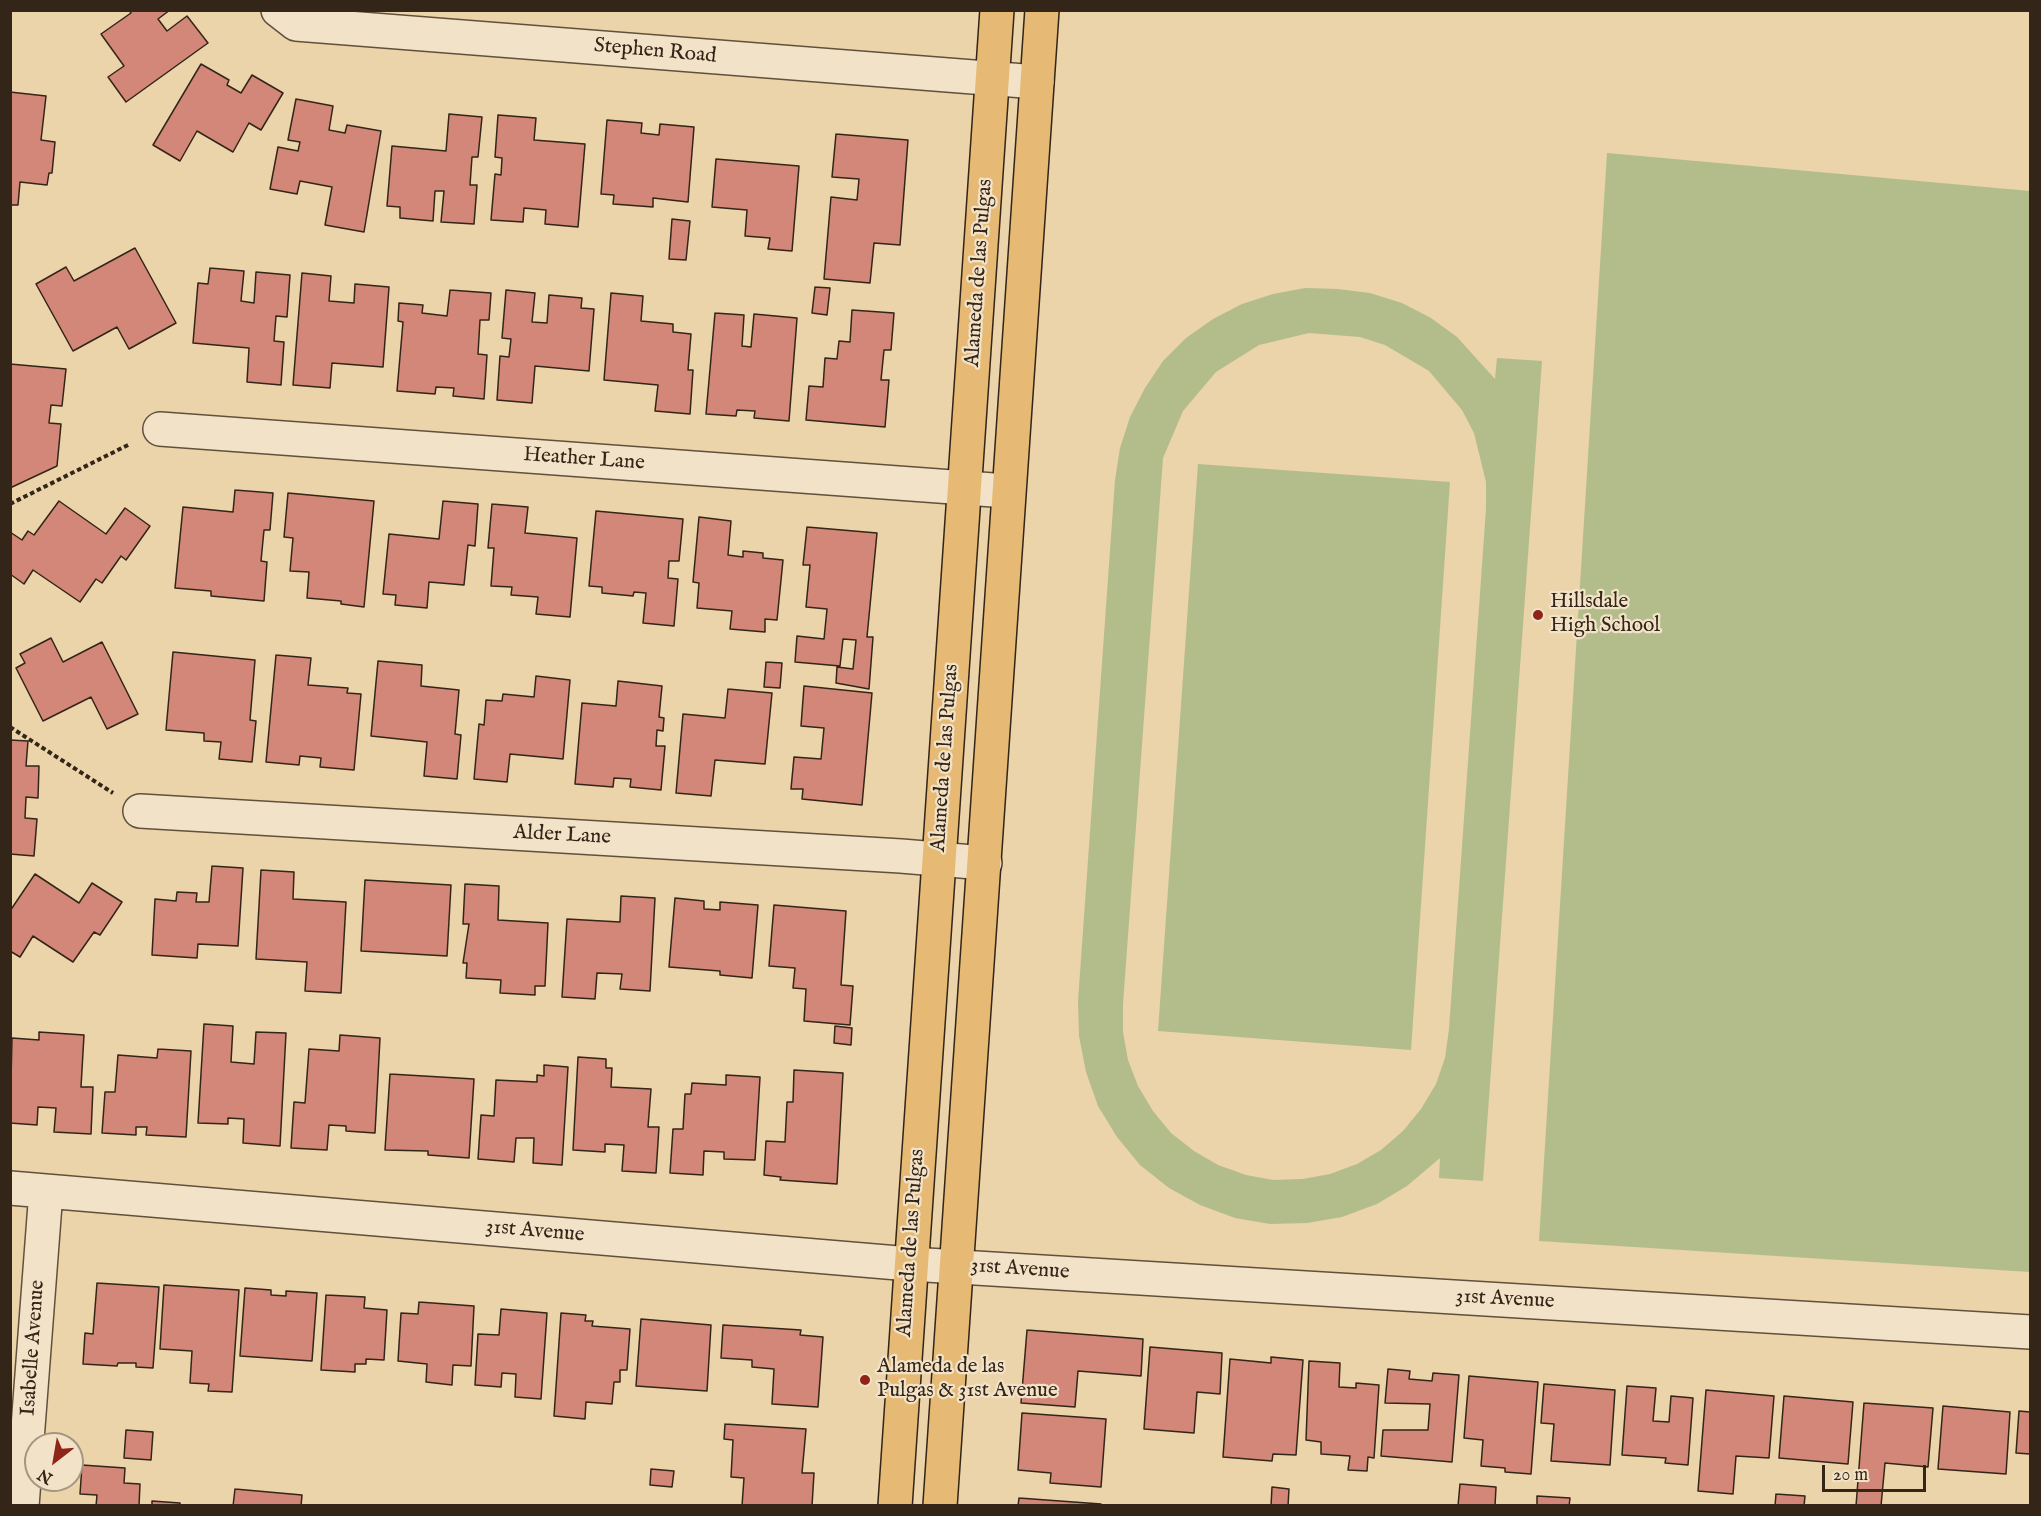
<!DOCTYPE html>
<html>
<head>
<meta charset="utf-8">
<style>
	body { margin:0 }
	#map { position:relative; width:2041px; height:1516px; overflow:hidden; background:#ebd3aa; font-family:"IM FELL English",serif }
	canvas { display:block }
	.frame { position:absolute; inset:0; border:12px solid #332517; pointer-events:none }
	.north { position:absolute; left:24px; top:1432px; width:60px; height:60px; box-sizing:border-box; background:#f2e2c8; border:2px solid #a69681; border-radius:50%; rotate:211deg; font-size:16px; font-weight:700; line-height:24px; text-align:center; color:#332517 }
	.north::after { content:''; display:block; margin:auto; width:21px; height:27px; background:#8f2418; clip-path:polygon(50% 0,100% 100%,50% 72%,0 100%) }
	.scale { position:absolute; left:1822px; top:1465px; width:104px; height:27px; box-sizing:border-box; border:3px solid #332517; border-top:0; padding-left:8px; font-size:18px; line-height:21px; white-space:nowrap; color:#332517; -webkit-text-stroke:4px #f2e2c8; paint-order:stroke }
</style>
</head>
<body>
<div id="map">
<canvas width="2041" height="1516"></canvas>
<div class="frame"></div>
<div class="north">N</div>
<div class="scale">20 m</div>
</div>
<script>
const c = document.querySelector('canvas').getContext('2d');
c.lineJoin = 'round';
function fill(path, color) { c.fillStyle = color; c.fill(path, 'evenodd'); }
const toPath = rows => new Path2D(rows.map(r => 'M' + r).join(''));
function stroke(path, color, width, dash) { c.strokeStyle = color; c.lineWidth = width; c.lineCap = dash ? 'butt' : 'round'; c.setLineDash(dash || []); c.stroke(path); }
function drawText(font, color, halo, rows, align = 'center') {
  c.font = font + ' "IM FELL English",serif'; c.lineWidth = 4.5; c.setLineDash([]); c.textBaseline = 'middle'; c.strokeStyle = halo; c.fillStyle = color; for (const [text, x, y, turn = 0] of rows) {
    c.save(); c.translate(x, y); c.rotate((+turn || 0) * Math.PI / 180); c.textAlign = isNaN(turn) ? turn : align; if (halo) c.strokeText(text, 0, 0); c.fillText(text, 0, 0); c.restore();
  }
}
const green = toPath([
	[1607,153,2030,191,2030,1272,1539,1241],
	[1305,288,1338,289,1370,293,1402,303,1431,318,1457,337,1495,379,1497,358,1542,361,1483,1181,1439,1178,1440,1158,1407,1186,1377,1204,1342,1217,1307,1223,1270,1224,1235,1218,1200,1205,1169,1188,1140,1165,1117,1137,1098,1106,1086,1072,1079,1036,1078,1001,1115,480,1120,448,1130,417,1145,388,1163,361,1186,338,1213,319,1242,304,1273,294],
	[1309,333,1360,337,1385,345,1429,371,1462,410,1474,433,1486,482,1486,509,1449,1029,1445,1058,1436,1084,1421,1109,1403,1131,1381,1150,1357,1164,1330,1174,1303,1179,1273,1180,1246,1175,1218,1165,1194,1151,1171,1133,1153,1111,1138,1086,1128,1060,1123,1032,1123,1004,1163,458,1183,411,1216,372,1259,345],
	[1198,464,1450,482,1411,1050,1158,1031]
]);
const building = toPath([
	[129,10,170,10,158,19,167,31,187,16,208,43,126,102,108,77,124,66,101,34,131,13,129,10],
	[201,64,229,80,227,85,241,93,252,75,283,93,261,130,249,123,233,152,197,131,180,161,153,145,201,64],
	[10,92,46,96,41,140,55,142,52,173,49,173,47,185,20,182,18,205,10,205,10,92],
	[296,99,333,106,329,130,345,133,347,125,381,131,364,232,325,225,332,187,300,181,297,194,270,189,278,147,298,151,300,142,288,140,296,99],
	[449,114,482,117,478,157,472,157,470,185,477,185,474,224,441,222,444,191,435,191,433,221,400,218,400,207,387,206,392,146,446,151,449,114],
	[498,115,536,118,534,140,585,144,578,227,545,224,546,210,524,208,523,222,491,220,495,174,501,175,502,158,495,157,498,115],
	[607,120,642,123,641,133,659,135,660,124,694,127,688,202,653,198,653,207,613,204,614,195,601,194,607,120],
	[836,134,908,140,900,245,874,243,870,283,824,279,831,197,857,200,859,179,832,177,836,134],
	[716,159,799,166,792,251,768,249,770,238,745,236,747,210,712,207,716,159],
	[672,219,690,221,686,260,669,259,672,219],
	[135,248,176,323,129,349,117,327,73,351,36,284,66,267,74,281,135,248],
	[210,268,244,271,241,301,254,303,256,272,290,275,287,317,276,316,274,341,284,342,281,385,247,382,249,348,193,343,198,283,208,284,210,268],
	[302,273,331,276,329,301,354,303,355,284,389,287,383,367,332,363,330,388,293,385,302,273],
	[815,287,830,288,827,315,812,313,815,287],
	[450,290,491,293,489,320,480,320,478,354,487,355,484,399,453,396,454,388,436,387,435,394,397,391,403,322,398,321,399,303,423,305,422,313,447,316,450,290],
	[506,290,535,293,532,322,547,323,549,295,582,298,581,308,594,309,589,371,535,366,532,403,497,400,500,356,509,357,511,339,502,338,506,290],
	[611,293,643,296,641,321,673,324,673,332,691,334,688,370,693,370,690,414,655,411,658,385,604,380,611,293],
	[852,310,894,313,891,350,884,350,881,380,889,380,885,427,806,420,809,386,823,387,825,358,837,359,839,341,850,342,852,310],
	[715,313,744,315,742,346,751,347,754,314,797,318,789,421,754,418,755,411,737,410,736,416,706,414,715,313],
	[10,364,66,369,62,406,51,405,49,423,61,424,57,466,10,488,10,364],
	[235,490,273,493,270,530,264,530,261,561,267,562,264,601,211,596,211,591,175,588,183,507,233,512,235,490],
	[288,493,374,501,364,607,341,604,341,601,307,598,309,572,290,571,293,538,284,537,288,493],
	[59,501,106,534,125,508,150,526,126,560,121,556,102,583,96,579,80,602,33,570,24,584,10,574,10,532,22,540,28,531,34,535,59,501],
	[443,501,478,504,475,546,468,545,464,585,429,582,427,608,395,605,396,595,383,594,389,534,439,539,443,501],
	[492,504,528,507,525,533,577,538,570,617,536,614,538,597,511,595,512,587,491,586,494,548,488,548,492,504],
	[596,511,683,519,679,561,669,561,668,578,678,579,674,626,643,623,646,593,634,592,633,596,602,593,602,587,589,586,596,511],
	[699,517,731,521,728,555,743,557,743,551,763,553,763,558,783,560,777,620,765,619,765,632,730,629,732,611,697,608,699,583,693,582,699,517],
	[807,527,877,533,867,637,873,637,869,689,836,683,837,667,853,669,856,640,843,639,840,666,795,662,797,636,824,639,827,609,806,607,810,565,803,565,807,527],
	[51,638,63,662,102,642,138,714,107,729,91,697,43,721,16,668,25,663,20,654,51,638],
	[173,652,255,660,250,720,256,721,252,762,219,759,221,742,204,741,204,733,166,730,173,652],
	[276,655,311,658,308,685,348,688,347,693,361,694,354,770,320,767,321,758,300,756,299,765,266,762,276,655],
	[378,661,422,665,421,686,459,690,455,734,461,735,457,779,424,776,427,742,371,736,378,661],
	[766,662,782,663,780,688,764,687,766,662],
	[536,676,570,680,563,759,510,754,507,782,474,779,479,724,484,725,486,700,502,701,503,694,534,697,536,676],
	[618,681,662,686,659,717,664,718,663,731,657,730,656,746,665,746,661,790,630,787,631,779,614,778,613,787,575,784,582,703,616,706,618,681],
	[804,686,872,693,862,805,802,799,803,789,791,789,794,757,821,759,824,728,801,726,804,686],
	[728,689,772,693,765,764,715,760,711,796,676,793,683,714,725,718,728,689],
	[10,740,28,741,26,766,39,766,38,798,26,797,25,818,37,819,34,856,10,854,10,740],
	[212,866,243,868,238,946,198,944,197,958,152,955,155,899,176,901,177,892,197,893,196,902,209,902,212,866],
	[261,870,294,872,293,899,346,902,341,993,305,991,307,962,256,959,261,870],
	[35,874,79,903,92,883,122,902,100,935,94,932,73,962,33,936,20,957,10,951,10,911,35,874],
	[365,880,451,885,447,956,361,951,365,880],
	[465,884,499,886,498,920,548,923,545,986,535,986,535,995,500,993,501,980,466,978,467,963,463,963,469,924,463,924,465,884],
	[621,896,655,898,650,991,620,989,622,974,597,973,595,999,562,997,567,919,620,922,621,896],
	[675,898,704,901,704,909,720,910,720,902,758,905,752,978,720,975,720,971,669,967,675,898],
	[774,905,846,911,841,985,853,986,850,1025,804,1021,806,989,793,988,795,968,769,966,774,905],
	[204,1024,233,1026,231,1062,254,1064,256,1032,286,1033,280,1146,243,1143,244,1119,228,1118,228,1124,198,1123,204,1024],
	[835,1026,852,1028,851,1045,834,1043,835,1026],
	[39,1032,84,1035,81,1087,93,1087,91,1134,54,1132,56,1108,38,1107,37,1125,10,1123,12,1038,39,1040,39,1032],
	[340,1035,380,1038,375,1133,346,1131,346,1126,329,1125,327,1150,291,1148,294,1102,305,1103,309,1049,339,1051,340,1035],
	[158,1049,191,1051,186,1137,146,1135,147,1127,136,1127,136,1135,102,1133,105,1092,115,1092,118,1055,157,1058,158,1049],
	[578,1057,606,1059,606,1068,612,1068,611,1087,651,1089,648,1127,659,1127,656,1173,622,1171,624,1145,605,1144,605,1152,573,1150,578,1057],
	[544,1065,568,1067,562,1165,533,1163,534,1138,516,1138,514,1162,478,1159,481,1115,494,1116,496,1080,537,1082,537,1075,544,1076,544,1065],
	[794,1070,843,1073,837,1184,780,1180,781,1177,764,1175,766,1141,785,1142,787,1102,793,1102,794,1070],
	[390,1074,474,1079,469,1158,428,1155,428,1151,385,1150,390,1074],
	[726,1075,760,1077,755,1160,724,1159,724,1152,704,1151,703,1175,670,1173,673,1129,683,1129,685,1094,691,1094,692,1083,726,1085,726,1075],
	[97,1283,159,1287,153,1368,136,1367,136,1363,118,1363,117,1366,83,1364,85,1333,93,1334,97,1283],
	[164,1285,239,1290,232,1392,208,1391,209,1384,190,1383,192,1351,160,1349,164,1285],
	[245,1288,271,1290,271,1295,286,1296,286,1291,317,1293,312,1361,240,1356,245,1288],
	[326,1295,365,1297,364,1308,387,1310,384,1360,366,1359,366,1364,355,1364,355,1372,321,1370,326,1295],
	[419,1302,474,1306,471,1366,453,1365,452,1385,426,1382,427,1364,398,1361,401,1313,418,1314,419,1302],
	[501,1309,547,1313,541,1399,515,1397,516,1374,502,1373,501,1387,475,1385,478,1334,499,1335,501,1309],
	[561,1313,586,1315,585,1321,593,1321,592,1326,630,1329,627,1370,620,1370,620,1382,614,1382,612,1404,586,1402,585,1419,554,1416,561,1313],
	[641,1319,711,1325,707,1391,636,1386,641,1319],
	[723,1325,801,1330,800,1335,823,1337,818,1407,772,1404,774,1369,752,1367,752,1360,721,1358,723,1325],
	[1027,1330,1143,1339,1141,1376,1078,1371,1075,1407,1021,1403,1027,1330],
	[1150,1347,1222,1353,1220,1394,1197,1392,1194,1433,1144,1429,1150,1347],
	[1271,1357,1303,1360,1296,1455,1273,1454,1272,1461,1223,1457,1230,1359,1271,1363,1271,1357],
	[1309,1361,1340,1363,1339,1387,1356,1388,1356,1383,1379,1385,1374,1458,1368,1457,1367,1471,1348,1470,1350,1456,1321,1454,1321,1442,1306,1440,1309,1361],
	[1388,1369,1410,1371,1409,1379,1432,1381,1433,1373,1459,1375,1452,1462,1381,1456,1383,1430,1428,1430,1430,1404,1385,1403,1388,1369],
	[1469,1376,1538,1382,1531,1474,1505,1472,1505,1468,1481,1466,1483,1440,1464,1438,1469,1376],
	[1544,1384,1615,1390,1610,1465,1551,1461,1554,1424,1541,1423,1544,1384],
	[1627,1386,1656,1388,1653,1421,1669,1422,1671,1396,1693,1398,1688,1465,1665,1463,1666,1458,1622,1455,1627,1386],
	[1706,1390,1774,1396,1769,1458,1736,1456,1733,1494,1698,1491,1706,1390],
	[1784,1396,1853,1402,1848,1464,1779,1458,1784,1396],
	[1864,1403,1933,1408,1928,1467,1885,1463,1881,1506,1856,1506,1864,1403],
	[1943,1406,2010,1412,2006,1474,1938,1469,1943,1406],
	[2019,1411,2030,1412,2030,1454,2016,1453,2019,1411],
	[1022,1413,1106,1419,1101,1487,1050,1483,1051,1473,1018,1470,1022,1413],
	[725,1424,806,1429,802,1473,814,1473,812,1506,742,1506,744,1478,731,1477,733,1440,724,1439,725,1424],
	[126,1430,153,1432,151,1460,124,1458,126,1430],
	[82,1465,125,1468,124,1483,140,1484,139,1506,96,1506,97,1495,80,1494,82,1465],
	[651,1469,674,1471,672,1487,650,1485,651,1469],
	[1460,1484,1496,1487,1495,1506,1458,1506,1460,1484],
	[1272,1487,1289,1489,1288,1506,1271,1506,1272,1487],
	[235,1489,302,1495,301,1506,233,1506,235,1489],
	[1776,1494,1805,1496,1804,1506,1775,1506,1776,1494],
	[1537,1496,1570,1498,1569,1506,1537,1506,1537,1496],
	[1019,1498,1101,1504,1101,1506,1018,1506,1019,1498],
	[152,1501,180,1503,180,1506,152,1506,152,1501]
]);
const path = toPath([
	[10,504,130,444],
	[10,727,113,793]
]);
const minor = toPath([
	[278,10,296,24,1037,82],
	[160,429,1007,491],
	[140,811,901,856,985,863],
	[10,1188,910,1264,2030,1332],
	[22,1506,46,1191]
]);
const major = toPath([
	[895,1506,997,10],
	[940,1506,1042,10]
]);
const markers = [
	[1538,615,6,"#8f2418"],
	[865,1380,6,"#8f2418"]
];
const streetNames = [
	["Stephen Road",655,52,5],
	["Alameda de las Pulgas",980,273,-86],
	["Heather Lane",584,460,4],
	["Alameda de las Pulgas",946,758,-86],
	["Alder Lane",562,836,3],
	["31st Avenue",535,1232,5],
	["Alameda de las Pulgas",912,1243,-86],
	["31st Avenue",1020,1270,4],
	["31st Avenue",1505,1300,3],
	["Isabelle Avenue",34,1348,-86]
];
const poiNames = [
	["Hillsdale",1550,603],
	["High School",1550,627],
	["Alameda de las",877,1368],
	["Pulgas & 31st Avenue",877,1392]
];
fill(green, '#b3bd8c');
fill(building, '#d28778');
stroke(building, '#332517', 1.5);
stroke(minor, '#61503c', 36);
stroke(major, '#332517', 36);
stroke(path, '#332517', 4, [4.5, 3]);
stroke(minor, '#f2e2c8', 33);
stroke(major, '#e6ba75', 33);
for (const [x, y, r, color] of markers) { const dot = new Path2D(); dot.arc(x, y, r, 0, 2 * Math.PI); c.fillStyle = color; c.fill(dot); stroke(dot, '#f2e2c8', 2); }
drawText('21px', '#332517', '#f2e2c8', streetNames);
drawText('21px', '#332517', '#f2e2c8', poiNames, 'left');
</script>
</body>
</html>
